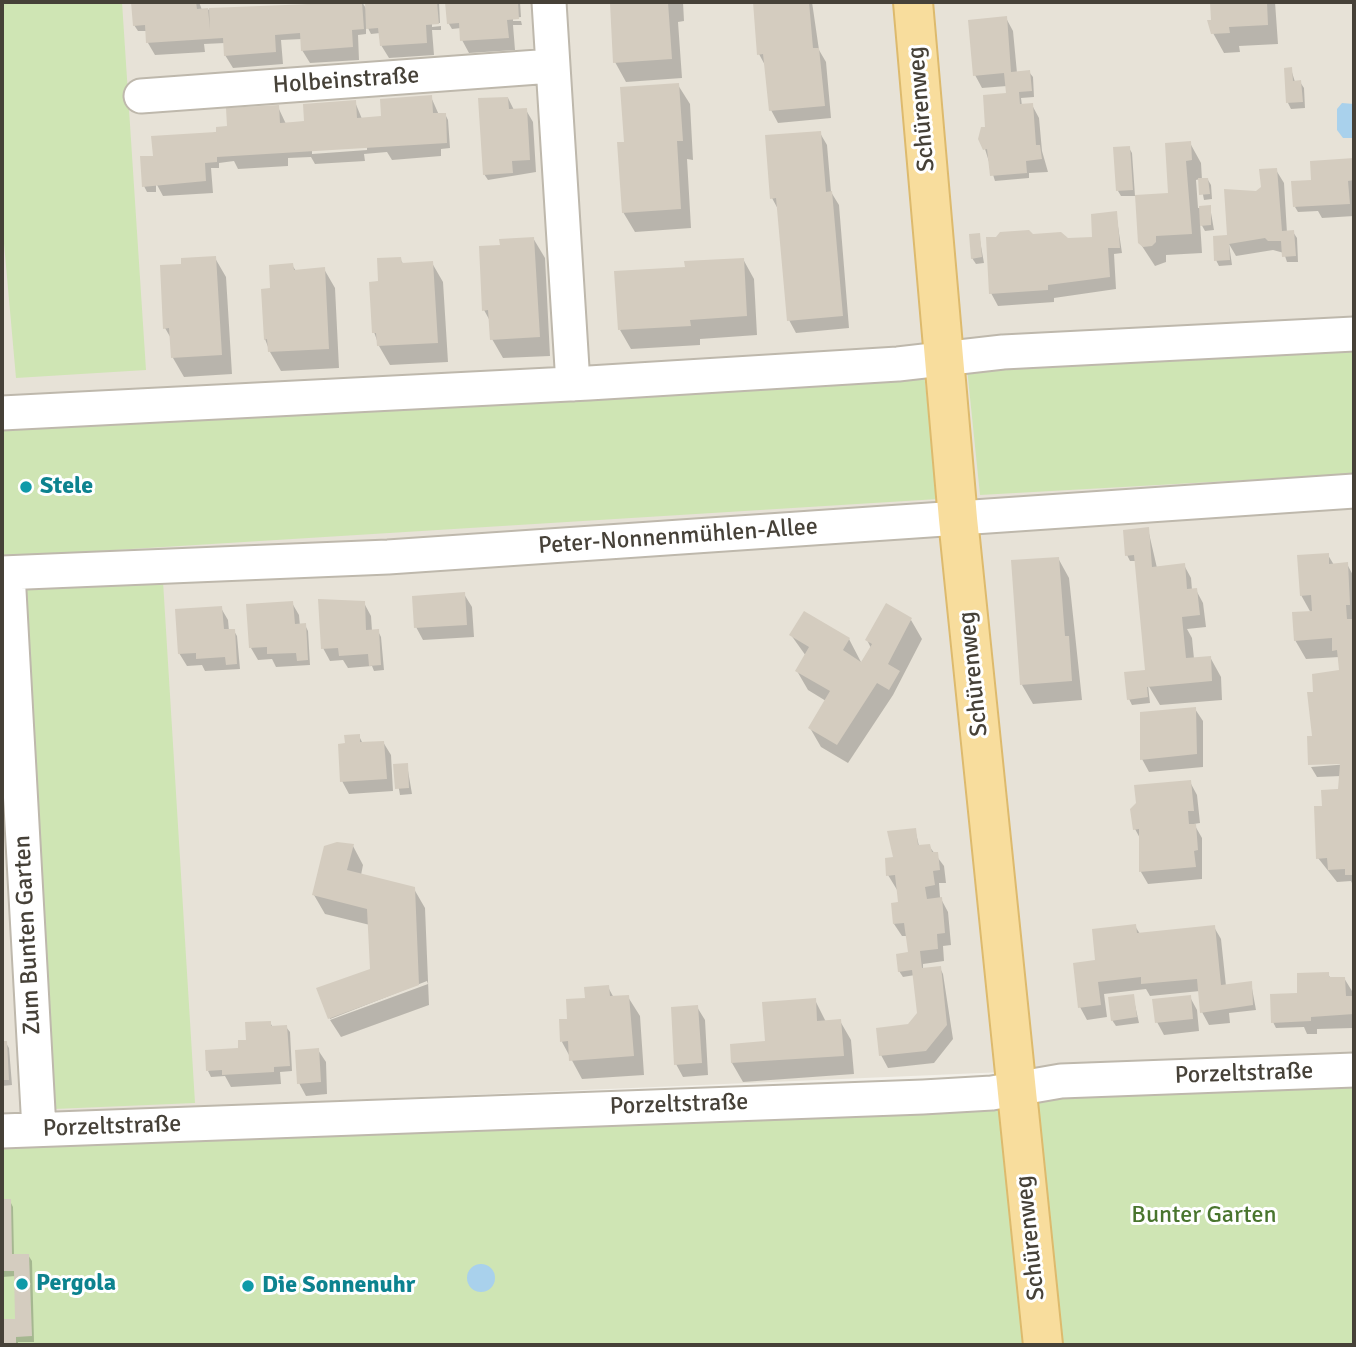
<!DOCTYPE html>
<html>
<head>
<meta charset="utf-8">
<style>
	body { margin:0 }
	#map { position:relative; width:1356px; height:1347px; overflow:hidden; background:#f3f0e9; font-family:Signika,sans-serif }
	canvas { display:block }
	.frame { position:absolute; inset:0; border:4px solid #464138; pointer-events:none }
</style>
</head>
<body>
<div id="map">
<canvas width="1356" height="1347"></canvas>
<div class="frame"></div>
</div>
<script>
const c = document.querySelector('canvas').getContext('2d');
c.lineJoin = 'round';
function fill(path, color) { c.fillStyle = color; c.fill(path, 'evenodd'); }
const toPath = rows => new Path2D(rows.map(r => 'M' + r).join(''));
function stroke(path, color, width, dash) { c.strokeStyle = color; c.lineWidth = width; c.lineCap = dash ? 'butt' : 'round'; c.setLineDash(dash || []); c.stroke(path); }
function drawText(font, color, halo, rows, align = 'center') {
  c.font = font + ' Signika,sans-serif'; c.lineWidth = 6; c.setLineDash([]); c.textBaseline = 'middle'; c.strokeStyle = halo; c.fillStyle = color; for (const [text, x, y, turn = 0] of rows) {
    c.save(); c.translate(x, y); c.rotate((+turn || 0) * Math.PI / 180); c.textAlign = isNaN(turn) ? turn : align; if (halo) c.strokeText(text, 0, 0); c.fillText(text, 0, 0); c.restore();
  }
}
const residential = toPath([
	[2,2,1354,2,1354,1057,2,1115]
]);
const green = toPath([
	[2,2,122,2,146,370,16,378,2,221],
	[1354,342,1354,474,980,495,967,368],
	[923,365,938,499,2,557,2,424],
	[163,581,195,1103,54,1109,18,589],
	[1354,1081,1354,1345,2,1345,2,1142,1056,1091]
]);
const water = toPath([
	[1342,103,1354,104,1354,138,1343,138,1337,130,1337,109],
	'467 1278a14 14 0 1 1 28 0a14 14 0 1 1-28 0Z'
]);
const shadow = toPath([
	[133,2,199,2,202,10,362,2,367,10,367,2,439,2,440,23,432,23,432,27,441,26,441,30,432,30,434,55,389,58,381,45,380,33,371,34,366,24,366,34,358,35,359,60,310,63,302,50,302,39,281,40,283,64,233,68,225,55,225,43,204,44,205,52,155,55,148,43,147,31,138,31,134,25],
	[447,2,520,2,521,17,513,18,513,21,521,21,522,25,513,25,515,50,469,53,462,40,461,28,452,29,449,24],
	[617,2,683,2,684,21,678,22,682,78,626,82,615,62],
	[754,2,812,2,819,50,826,62,831,118,778,123,771,110,766,67,759,54],
	[1211,2,1275,2,1278,44,1239,46,1240,52,1224,53,1213,33],
	[1006,18,1013,31,1017,73,1029,72,1033,77,1034,97,1021,98,1022,106,1032,105,1039,118,1042,151,1048,172,1029,173,1029,178,995,181,985,149,987,128,1008,95,1007,86,982,88,975,75],
	[1291,69,1295,82,1300,82,1304,88,1305,108,1291,109,1288,103],
	[678,85,690,104,693,160,687,159,691,228,635,232,623,212,626,143],
	[431,97,439,115,445,114,448,120,450,148,441,149,441,156,392,160,387,152,364,154,365,161,315,164,311,157,288,158,288,166,238,169,234,161,219,163,219,168,211,168,213,193,163,196,156,183,156,192,147,192,144,186,151,158,278,107,286,124,303,123,355,102,362,119,383,118],
	[367,146,367,150,312,154,312,150],
	[508,98,514,110,526,110,533,122,536,172,488,180,484,174],
	[820,133,827,145,831,192,839,205,849,328,796,333,789,320,779,211,772,198],
	[1190,143,1201,163,1202,180,1208,180,1211,185,1212,199,1204,200,1200,179,1196,180,1198,208,1210,207,1214,230,1205,231,1200,222,1202,253,1166,255,1166,262,1155,266,1140,243,1169,194],
	[1129,148,1132,153,1135,196,1121,196,1118,191],
	[1354,160,1354,216,1322,218,1318,211,1298,212,1295,207,1313,188,1312,162],
	[1276,170,1284,183,1287,233,1293,232,1297,238,1298,262,1287,262,1284,253,1273,250,1236,256,1229,244,1232,265,1219,266,1216,260,1226,237],
	[1116,213,1122,253,1114,254,1116,289,1054,298,1054,302,998,306,991,293,1068,240,1094,238],
	[979,235,984,263,976,264,972,258],
	[533,238,545,258,550,356,503,358,492,339,490,321,484,310,501,247],
	[215,258,226,277,232,374,184,377,173,358,172,340,165,328,183,266],
	[400,259,404,265,432,263,443,282,448,362,390,365,379,346,374,332,380,283],
	[743,259,754,279,757,335,700,339,700,345,631,349,620,330,686,269],
	[292,265,296,271,324,269,335,288,339,368,281,371,270,352,265,339,272,290],
	[1148,529,1157,568,1184,565,1191,578,1192,590,1196,590,1203,603,1206,627,1187,629,1192,638,1194,659,1210,657,1221,677,1222,700,1160,705,1148,685,1150,703,1132,705,1129,699,1148,679,1137,561,1130,561,1127,555],
	[1328,555,1334,565,1347,564,1354,577,1354,887,1351,881,1337,882,1318,858,1324,807,1340,792,1341,776,1317,777,1311,767,1349,764,1314,737,1314,694,1342,673,1339,657,1306,659,1295,640,1311,613,1301,595],
	[1058,558,1069,578,1082,700,1033,704,1022,685],
	[464,594,472,607,474,637,423,640,416,627],
	[292,603,299,615,300,626,305,625,308,631,310,665,276,667,272,659,258,660,251,648],
	[364,603,371,616,372,631,378,631,381,637,384,670,374,671,372,666,348,668,343,660,330,661,323,648],
	[221,608,228,620,229,631,234,631,237,636,240,669,205,671,202,665,187,666,179,653],
	[911,620,922,639,893,695,848,763,821,747,810,728,826,701,808,690,797,671,806,656,791,635,849,639,862,664,871,648,867,640],
	[1195,709,1203,721,1203,767,1149,772,1142,759],
	[359,736,363,744,383,742,391,755,393,791,349,794,342,781,347,745],
	[407,765,412,794,400,795,395,766],
	[1190,782,1197,795,1200,823,1194,824,1202,838,1202,879,1148,884,1141,872,1141,840,1135,829],
	[915,829,919,846,929,846,944,866,946,883,939,883,940,897,948,912,951,945,943,946,944,961,923,964,923,970,940,968,943,974,953,1039,934,1063,888,1068,881,1055,919,1013,915,975,903,977,899,971,910,954,907,936,902,936,894,924,905,903,888,875,895,858],
	[353,846,363,865,361,875,414,889,425,908,429,1005,341,1037,330,1020,428,984,427,981,330,1019,319,989,372,970,370,925,325,914,314,895],
	[1135,926,1140,934,1214,927,1221,939,1226,986,1251,983,1256,1010,1229,1013,1230,1023,1209,1025,1202,1012,1200,991,1150,996,1146,989,1104,994,1107,1017,1087,1020,1080,1007,1096,961],
	[1328,974,1331,979,1344,978,1352,991,1353,1028,1317,1029,1317,1034,1307,1034,1304,1027,1276,1028,1273,1022,1296,995],
	[608,987,614,998,628,997,640,1016,644,1075,582,1079,562,1042,568,1021],
	[1133,996,1139,1023,1116,1026,1112,1020],
	[1190,997,1197,1010,1199,1031,1164,1035,1157,1022],
	[815,1000,826,1022,840,1021,851,1040,854,1074,743,1082,732,1063,732,1045,767,1043],
	[697,1007,705,1020,708,1075,683,1077,676,1064],
	[270,1022,273,1028,286,1027,290,1032,292,1071,280,1072,281,1084,231,1087,225,1076,211,1077,208,1071,240,1050],
	[2,1043,6,1043,9,1048,12,1085,2,1086],
	[318,1050,326,1062,327,1094,306,1096,299,1083],
	[2,1201,10,1201,13,1207,14,1256,28,1255,32,1261,34,1342,18,1342,18,1345,3,1345,2,1320,17,1320,16,1276,2,1277]
]);
const building = toPath([
	[131,2,196,2,197,9,208,8,210,30,209,8,362,2,364,29,352,30,353,47,301,51,300,33,287,34,275,35,276,52,224,56,223,38,146,43,145,25,133,26],
	[365,2,437,2,439,24,426,25,427,43,380,46,378,28,366,29],
	[445,2,518,2,519,19,507,20,509,38,460,41,459,23,447,24],
	[615,2,668,2,672,59,613,63,610,3],
	[753,2,809,2,813,48,819,48,825,106,769,111,763,54,757,55],
	[1210,2,1267,2,1268,25,1229,27,1230,33,1211,34,1207,20,1211,20],
	[1007,16,1011,72,1030,70,1032,91,1019,92,1020,104,1033,103,1036,145,1040,145,1042,159,1026,161,1027,173,990,176,987,149,983,150,978,139,981,127,985,127,983,95,1006,93,1004,73,973,76,968,20],
	[1292,67,1293,81,1301,80,1303,102,1286,103,1284,68],
	[679,83,683,141,677,141,681,209,622,213,617,142,624,142,620,87],
	[432,95,433,113,446,113,447,143,217,157,217,162,205,163,206,181,142,187,140,156,153,156,151,136,216,132,216,127,227,126,226,108,279,105,280,123,293,122,304,121,303,104,356,100,357,118,381,116,380,99],
	[508,97,509,109,527,108,530,160,512,161,513,173,483,175,478,98],
	[821,131,826,192,832,191,843,316,787,321,776,198,770,199,765,135],
	[1191,141,1192,160,1186,161,1192,234,1156,236,1156,242,1152,246,1143,247,1138,243,1135,195,1168,193,1165,143],
	[1130,146,1133,190,1116,191,1113,147],
	[1354,158,1354,180,1348,181,1350,204,1293,207,1291,181,1311,180,1310,161],
	[1277,168,1282,231,1294,230,1296,256,1282,257,1281,241,1268,241,1265,238,1229,244,1230,260,1214,261,1213,236,1227,235,1224,189,1256,191,1261,187,1259,169],
	[1198,178,1208,178,1210,194,1199,195],
	[1211,205,1211,225,1200,226,1199,206],
	[1117,211,1120,248,1108,248,1110,277,1048,285,1048,290,989,294,986,237,996,237,1000,232,1029,230,1033,234,1061,232,1068,238,1092,237,1091,214],
	[980,233,982,257,971,259,969,234],
	[534,237,540,337,490,340,488,310,482,311,479,246,500,245,499,239],
	[216,256,222,355,171,358,169,328,163,329,160,265,181,264,181,258],
	[401,257,402,263,433,261,438,343,377,346,376,333,372,333,369,282,378,281,377,258],
	[744,258,747,316,690,320,691,326,618,330,614,271,685,267,684,261],
	[293,263,294,270,325,267,329,349,268,352,267,339,264,340,261,289,270,288,269,265],
	[1149,527,1152,567,1185,563,1187,589,1197,588,1200,615,1182,617,1186,658,1211,656,1212,681,1147,687,1148,697,1127,700,1124,672,1145,670,1134,555,1125,556,1123,530],
	[1329,553,1329,564,1348,562,1350,605,1346,605,1347,619,1354,619,1354,875,1345,875,1345,869,1328,870,1327,858,1316,859,1314,806,1322,806,1321,790,1338,789,1340,764,1308,765,1307,736,1312,736,1307,692,1313,692,1312,674,1339,670,1337,650,1332,651,1332,638,1294,641,1292,612,1312,611,1311,595,1300,596,1297,555],
	[1059,557,1065,636,1069,636,1072,681,1020,685,1011,560],
	[465,592,467,625,414,628,412,596],
	[318,599,365,601,366,630,379,629,381,665,369,666,368,654,339,656,338,648,321,649],
	[293,601,295,624,306,623,308,660,297,661,296,653,267,654,267,647,249,648,246,604],
	[886,603,912,618,888,664,900,671,889,690,877,683,837,745,808,728,830,691,795,671,809,647,789,635,804,611,850,638,843,650,861,662,872,644,865,640],
	[222,606,224,629,235,629,237,664,226,665,225,657,196,659,196,653,178,654,175,609],
	[1196,707,1197,754,1140,760,1140,712],
	[360,734,360,742,384,741,387,779,340,782,338,744,345,743,344,735],
	[408,763,409,788,395,789,393,764],
	[1191,780,1194,811,1188,811,1189,824,1196,824,1198,850,1194,851,1196,867,1139,872,1139,829,1133,830,1130,809,1136,803,1134,785],
	[916,828,918,845,930,844,932,852,938,852,940,870,933,871,935,885,925,887,927,899,942,897,945,933,937,934,938,949,920,951,922,968,941,966,947,1025,926,1051,879,1056,876,1028,908,1024,917,1013,912,970,898,972,896,954,908,952,904,923,893,924,891,903,898,902,895,875,886,876,885,858,893,857,887,831],
	[337,842,354,844,347,870,415,887,419,985,328,1019,316,988,370,969,367,909,312,895,324,846],
	[1136,924,1137,933,1215,925,1221,985,1252,981,1253,1005,1200,1013,1197,979,1141,984,1141,977,1098,982,1101,1005,1078,1008,1073,963,1095,960,1092,929],
	[1329,972,1329,977,1345,977,1346,996,1354,996,1354,1014,1311,1017,1311,1021,1271,1023,1270,994,1297,993,1297,973],
	[609,985,610,996,629,995,634,1056,569,1061,568,1041,560,1042,559,1019,567,1019,566,999,585,998,584,987],
	[1134,994,1137,1017,1111,1021,1108,997],
	[1191,995,1193,1019,1155,1023,1152,999],
	[816,998,817,1021,841,1019,844,1056,731,1063,730,1044,765,1041,762,1002],
	[698,1005,702,1063,674,1065,671,1007],
	[271,1021,271,1026,287,1025,290,1066,274,1067,274,1072,222,1075,222,1070,206,1071,205,1050,238,1048,238,1040,246,1040,245,1022],
	[2,1041,7,1041,9,1080,2,1080],
	[319,1048,321,1082,297,1084,295,1050],
	[2,1199,11,1199,12,1254,29,1254,32,1336,16,1337,16,1345,2,1345,2,1319,15,1319,14,1271,2,1271]
]);
const minor = toPath([
	[549,2,573,384],
	[141,96,552,66],
	[2,413,589,383,898,364,1003,352,1354,334],
	[2,573,388,557,1354,491],
	[8,573,39,1129],
	[2,1131,923,1097,992,1093,1061,1081,1354,1070]
]);
const major = toPath([
	[913,2,958,519,1043,1345]
]);
const markers = [
	[26,487,7,"#0f9aa8"],
	[22,1284,7,"#0f9aa8"],
	[248,1286,7,"#0f9aa8"]
];
const streetNames = [
	["Holbeinstraße",346,81,-4],
	["Schürenweg",922,109,-95],
	["Peter-Nonnenmühlen-Allee",678,537,-4],
	["Schürenweg",974,674,-96],
	["Zum Bunten Garten",28,935,-93],
	["Porzeltstraße",1244,1074,-2],
	["Porzeltstraße",679,1105,-2],
	["Porzeltstraße",112,1127,-2],
	["Schürenweg",1031,1238,-96]
];
const cultureNames = [
	["Stele",40,487],
	["Pergola",36,1284],
	["Die Sonnenuhr",262,1286]
];
const parkNames = [
	["Bunter Garten",1204,1216]
];
fill(residential, '#e7e2d7');
fill(green, '#cfe5b4');
fill(water, '#a9d1ec');
fill(shadow, '#0003');
fill(building, '#d4ccbf');
stroke(minor, '#beb8ac', 37);
stroke(major, '#ddba6d', 42);
stroke(minor, '#fff', 33);
stroke(major, '#f8dd9d', 38);
for (const [x, y, r, color] of markers) { const dot = new Path2D(); dot.arc(x, y, r, 0, 2 * Math.PI); c.fillStyle = color; c.fill(dot); stroke(dot, '#fff', 2.5); }
drawText('24px', '#464138', '#fff', streetNames);
drawText('bold 24px', '#0d838f', '#fff', cultureNames, 'left');
drawText('24px', '#49752e', '#fff', parkNames);
</script>
</body>
</html>
